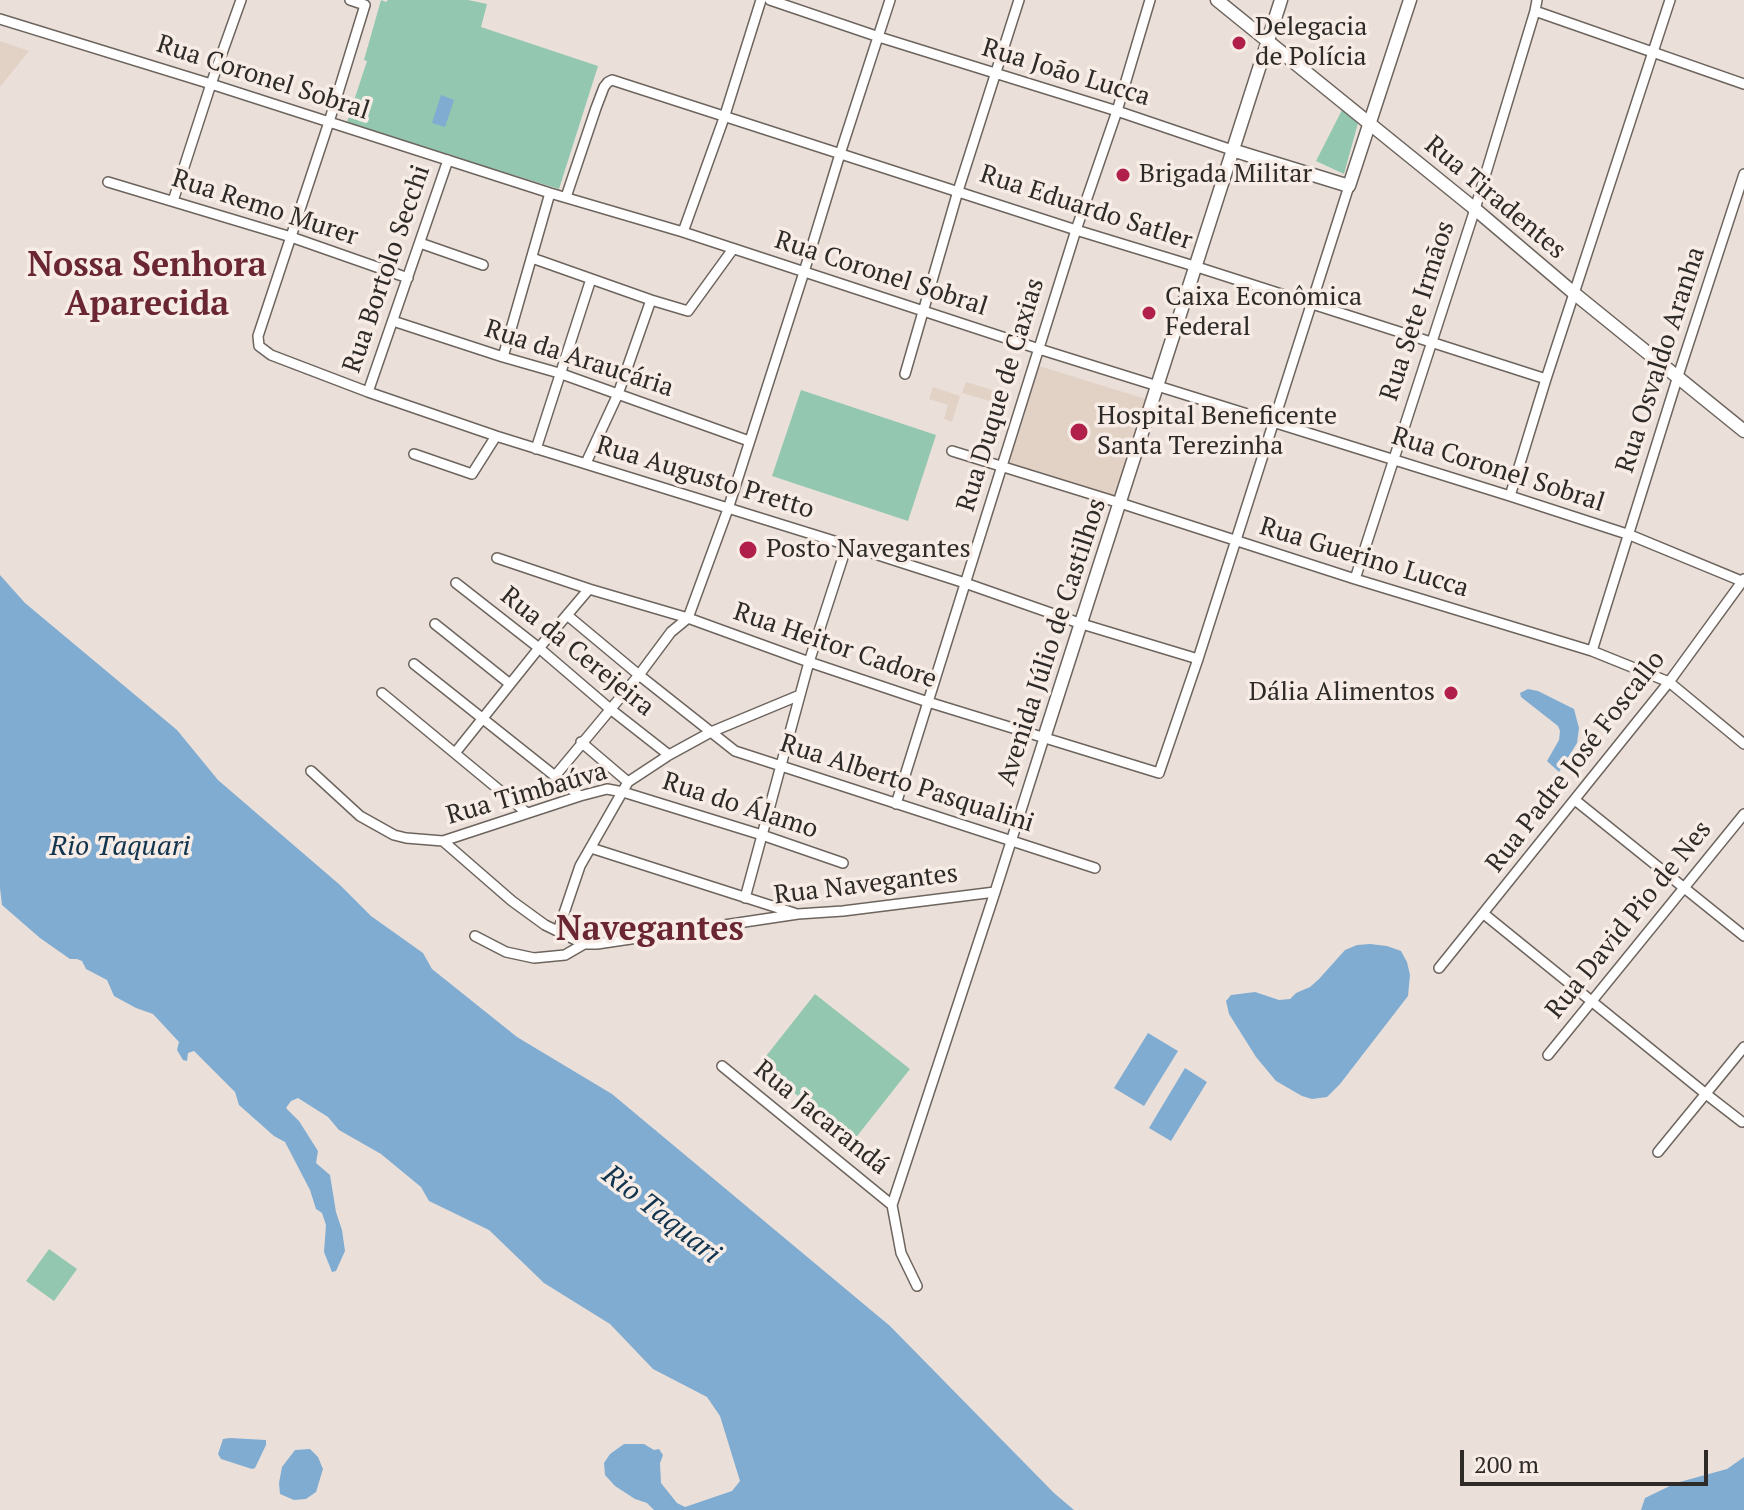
<!DOCTYPE html>
<html>
<head>
<meta charset="utf-8">
<style>
	body { margin:0 }
	#map { position:relative; width:1744px; height:1510px; overflow:hidden; background:#eae0d9; font-family:"PT Serif",serif }
	canvas { display:block }
	.scale { position:absolute; left:1460px; top:1450px; width:248px; height:36px; box-sizing:border-box; border:4px solid #2e2a28; border-top:0; padding-left:10px; font-size:24px; line-height:28px; white-space:nowrap; color:#2e2a28; -webkit-text-stroke:6px #f7ede6; paint-order:stroke }
</style>
</head>
<body>
<div id="map">
<canvas width="1744" height="1510"></canvas>
<div class="scale">200 m</div>
</div>
<script>
const c = document.querySelector('canvas').getContext('2d');
c.lineJoin = 'round';
function fill(path, color) { c.fillStyle = color; c.fill(path, 'evenodd'); }
const toPath = rows => new Path2D(rows.map(r => 'M' + r).join(''));
function stroke(path, color, width, dash) { c.strokeStyle = color; c.lineWidth = width; c.lineCap = dash ? 'butt' : 'round'; c.setLineDash(dash || []); c.stroke(path); }
function drawText(font, color, halo, rows, align = 'center') {
  c.font = font + ' "PT Serif",serif'; c.lineWidth = 7; c.setLineDash([]); c.textBaseline = 'middle'; c.strokeStyle = halo; c.fillStyle = color; for (const [text, x, y, turn = 0] of rows) {
    c.save(); c.translate(x, y); c.rotate((+turn || 0) * Math.PI / 180); c.textAlign = isNaN(turn) ? turn : align; if (halo) c.strokeText(text, 0, 0); c.fillText(text, 0, 0); c.restore();
  }
}
const built = toPath([
	[0,41,29,51,0,87],
	[1039,366,1149,400,1119,497,1009,464],
	[966,382,1009,395,1005,410,995,407,996,403,962,393],
	[933,387,960,396,952,422,944,419,948,405,929,399]
]);
const green = toPath([
	[381,0,386,2,388,0,468,0,487,4,481,27,598,66,559,189,408,143,347,122,367,61,364,60],
	[1342,110,1358,123,1344,174,1316,161],
	[801,390,936,435,908,521,772,476],
	[815,994,910,1069,854,1140,759,1065],
	[49,1249,77,1269,54,1301,26,1281]
]);
const water = toPath([
	[441,95,454,100,445,127,432,123],
	[0,575,25,603,177,730,218,780,340,885,371,916,423,953,432,969,517,1037,612,1094,890,1326,1054,1493,1074,1510,654,1510,647,1503,635,1499,615,1486,605,1475,604,1463,610,1454,624,1444,644,1444,654,1450,659,1449,663,1455,660,1463,661,1483,677,1503,685,1507,732,1491,740,1481,720,1416,707,1397,653,1369,610,1324,544,1283,489,1230,429,1201,421,1187,381,1154,339,1130,328,1117,298,1098,291,1101,286,1108,299,1121,318,1151,316,1163,330,1175,336,1212,342,1230,345,1251,336,1271,332,1272,324,1252,326,1225,322,1213,316,1209,310,1190,285,1142,274,1136,239,1105,235,1092,194,1051,188,1053,187,1061,183,1060,177,1050,179,1042,153,1014,136,1008,114,996,107,980,86,969,82,961,77,959,70,959,40,938,2,905,0,888],
	[1528,689,1538,691,1574,709,1579,728,1577,743,1559,772,1547,761,1559,740,1560,731,1558,726,1521,697,1520,693],
	[1370,944,1387,946,1401,951,1407,962,1410,975,1408,996,1340,1084,1327,1097,1312,1099,1302,1096,1276,1081,1256,1057,1229,1014,1226,1001,1231,995,1255,992,1279,1000,1290,999,1296,993,1310,987,1319,979,1345,950,1357,945],
	[1148,1033,1178,1051,1144,1106,1114,1088],
	[1185,1068,1207,1082,1171,1141,1149,1128],
	[230,1438,266,1440,266,1445,255,1468,252,1469,221,1459,218,1454,223,1439],
	[310,1449,318,1457,323,1469,316,1492,306,1499,294,1500,280,1494,279,1483,282,1467,295,1450],
	[1744,1457,1744,1510,1641,1510,1645,1498,1676,1483,1727,1469]
]);
const street = toPath([
	[350,0,365,5,329,122,258,336,259,346,271,355,368,392,496,436,847,545,965,583,1082,624,1198,659],
	[770,0,879,37,1117,111,1232,150],
	[1535,11,1744,84],
	[0,19,211,84,550,193,683,232,1039,349,1510,496,1630,535,1744,582],
	[108,182,291,237,408,278],
	[566,197,596,108,604,87,608,82,612,80,1076,230,1194,266,1546,379],
	[173,201,211,84,241,0],
	[683,232,724,118,761,0],
	[420,243,483,265],
	[532,258,651,300,688,311,733,249],
	[393,321,503,357,559,373,749,441],
	[503,357,550,193],
	[905,374,958,191,1019,0],
	[368,392,448,160],
	[536,449,591,279],
	[952,451,1120,503,1355,579,1592,651,1669,682,1744,744],
	[414,454,472,474,496,436],
	[586,463,618,394,651,300],
	[1510,496,1546,379,1670,0],
	[497,558,589,589,688,618,809,662,928,702,1159,773,1198,659,1349,186],
	[1355,579,1475,209,1535,11,1537,0],
	[456,583,539,648,609,708,669,755],
	[567,615,639,675,735,751,1095,868],
	[435,624,510,684],
	[1592,651,1678,376,1744,174],
	[414,664,580,796],
	[382,693,527,813],
	[581,742,628,782],
	[455,753,539,648,589,589],
	[311,771,360,816,394,835,406,838,443,841,580,796,607,789,623,792,762,835,843,863],
	[555,776,639,675,671,632,688,618,728,509,804,272,840,154,890,0],
	[1575,800,1744,936],
	[896,804,1076,230,1117,111,1150,0],
	[443,841,512,901,545,925,584,944,597,944,798,914,843,911,995,892],
	[591,848,794,913],
	[745,898,809,662,847,545],
	[1484,914,1706,1094,1742,1122],
	[558,931,580,866,628,782,669,755,711,732,800,695],
	[475,936,506,952,534,958,565,955,584,944],
	[1439,968,1669,682,1744,579],
	[1548,1055,1744,814],
	[722,1066,892,1205],
	[1658,1152,1744,1047],
	[917,1286,901,1253,892,1205,995,892,1044,738]
]);
const secondary = toPath([
	[1217,0,1475,209,1575,294,1744,431],
	[1232,150,1349,186,1410,0],
	[1044,738,1281,0]
]);
const markers = [
	[1239,43,8,"#b1204b"],
	[1123,175,8,"#b1204b"],
	[1149,313,8,"#b1204b"],
	[1079,432,10,"#b1204b"],
	[748,550,10,"#b1204b"],
	[1451,693,8,"#b1204b"]
];
const poiNames = [
	["Delegacia",1255,28],
	["de Polícia",1255,58],
	["Brigada Militar",1139,175],
	["Caixa Econômica",1165,298],
	["Federal",1165,328],
	["Hospital Beneficente",1097,417],
	["Santa Terezinha",1097,447],
	["Posto Navegantes",766,550],
	["Dália Alimentos",1435,693,"right"]
];
const streetNames = [
	["Rua João Lucca",1066,73,17],
	["Rua Coronel Sobral",263,78,18],
	["Rua Tiradentes",1495,198,40],
	["Rua Remo Murer",265,208,18],
	["Rua Eduardo Satler",1086,208,18],
	["Rua Bortolo Secchi",387,269,-71],
	["Rua Coronel Sobral",881,274,18],
	["Rua Sete Irmãos",1418,311,-72],
	["Rua da Araucária",579,359,18],
	["Rua Osvaldo Aranha",1661,360,-72],
	["Rua Duque de Caxias",1001,395,-73],
	["Rua Coronel Sobral",1498,470,18],
	["Rua Augusto Pretto",705,478,17],
	["Rua Guerino Lucca",1364,558,17],
	["Avenida Júlio de Castilhos",1052,642,-72],
	["Rua Heitor Cadore",835,646,19],
	["Rua da Cerejeira",577,652,39],
	["Rua Padre José Foscallo",1576,762,-52],
	["Rua Alberto Pasqualini",907,784,18],
	["Rua Timbaúva",527,794,-16],
	["Rua do Álamo",740,806,18],
	["Rua Navegantes",866,885,-7],
	["Rua David Pio de Nes",1629,920,-51],
	["Rua Jacarandá",821,1118,39]
];
const waterNames = [
	["Rio Taquari",120,847],
	["Rio Taquari",661,1215,38]
];
const districtNames = [
	["Nossa Senhora",147,266],
	["Aparecida",147,305],
	["Navegantes",650,930]
];
fill(built, '#e2d1c5');
fill(green, '#93c7af');
fill(water, '#80acd2');
stroke(street, '#6d645e', 12);
stroke(secondary, '#6d645e', 15);
stroke(street, '#fff', 9);
stroke(secondary, '#fff', 12);
for (const [x, y, r, color] of markers) { const dot = new Path2D(); dot.arc(x, y, r, 0, 2 * Math.PI); c.fillStyle = color; c.fill(dot); stroke(dot, '#f7ede6', 3); }
drawText('26px', '#2e2a28', '#f7ede6', poiNames, 'left');
drawText('26px', '#2e2a28', '#f7ede6', streetNames);
drawText('italic 28px', '#11344f', '#f7ede6', waterNames);
drawText('bold 34px', '#6b2634', '#f7ede6', districtNames);
</script>
</body>
</html>
